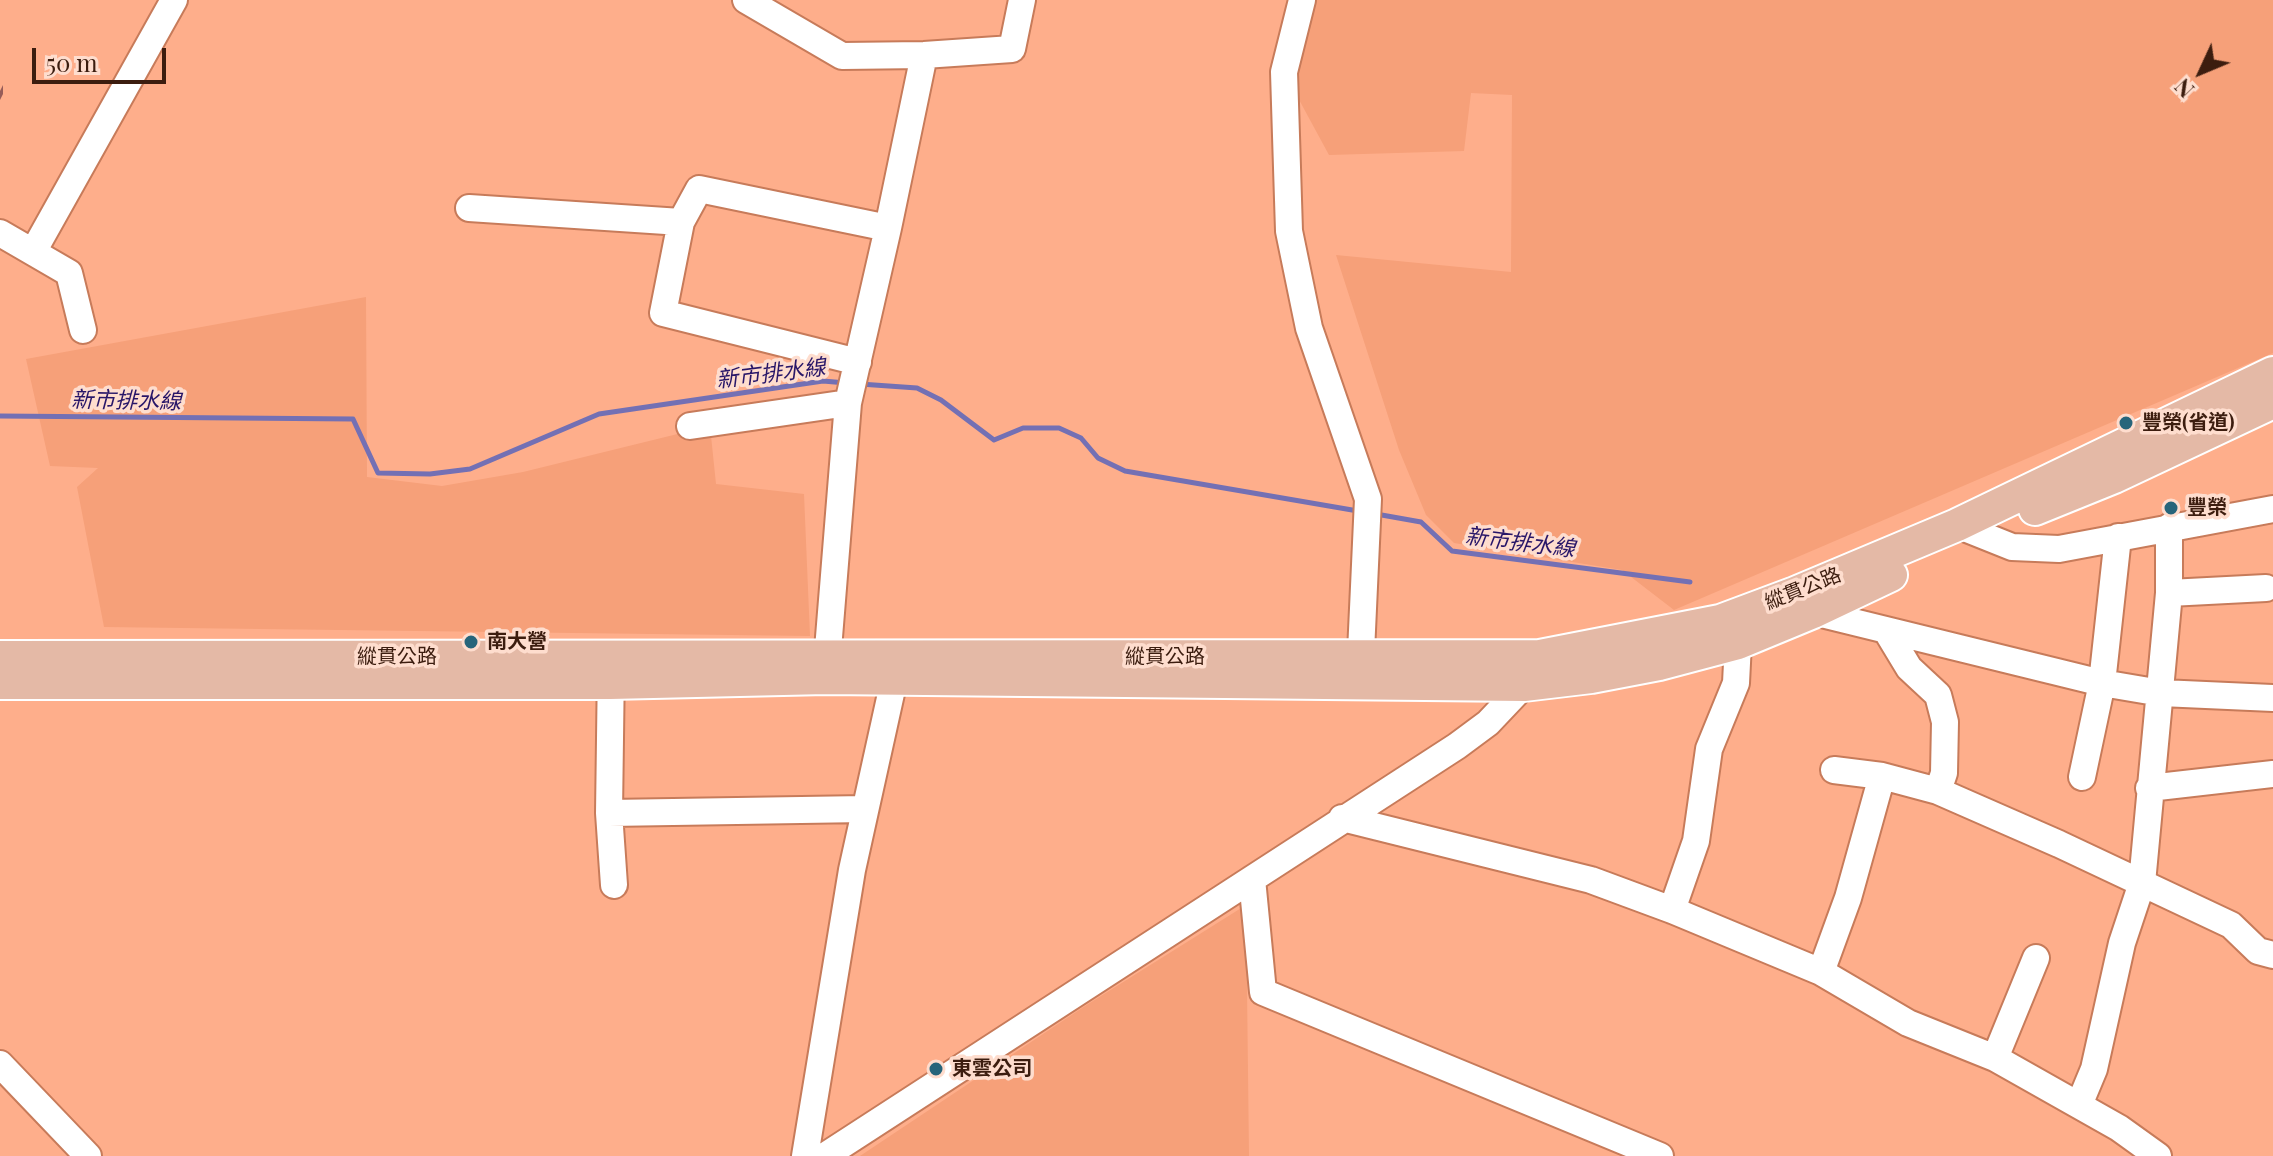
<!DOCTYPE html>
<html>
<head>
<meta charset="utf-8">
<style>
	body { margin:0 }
	#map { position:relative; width:2273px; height:1156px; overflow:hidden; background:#feae8b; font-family:"Playfair Display",serif }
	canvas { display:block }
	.north { position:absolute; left:2161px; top:32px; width:80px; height:80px; -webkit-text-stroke:6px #feddce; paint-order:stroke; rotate:226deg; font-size:22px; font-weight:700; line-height:32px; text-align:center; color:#3c1d0f }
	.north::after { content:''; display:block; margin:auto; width:28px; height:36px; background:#3c1d0f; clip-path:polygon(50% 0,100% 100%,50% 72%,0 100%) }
	.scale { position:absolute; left:32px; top:48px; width:134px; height:36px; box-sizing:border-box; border:4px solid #3c1d0f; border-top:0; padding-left:10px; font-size:24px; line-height:28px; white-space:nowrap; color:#3c1d0f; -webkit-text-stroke:6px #feddce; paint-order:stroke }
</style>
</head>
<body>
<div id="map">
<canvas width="2273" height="1156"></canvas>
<div class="north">N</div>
<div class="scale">50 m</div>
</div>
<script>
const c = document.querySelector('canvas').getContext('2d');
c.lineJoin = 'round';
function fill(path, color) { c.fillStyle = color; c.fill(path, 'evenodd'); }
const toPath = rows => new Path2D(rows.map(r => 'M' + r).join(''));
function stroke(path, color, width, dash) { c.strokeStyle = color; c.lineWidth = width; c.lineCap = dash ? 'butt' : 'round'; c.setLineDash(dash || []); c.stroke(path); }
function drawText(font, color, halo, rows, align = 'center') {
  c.font = font + ' "Playfair Display","Noto Sans TC",serif'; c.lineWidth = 7; c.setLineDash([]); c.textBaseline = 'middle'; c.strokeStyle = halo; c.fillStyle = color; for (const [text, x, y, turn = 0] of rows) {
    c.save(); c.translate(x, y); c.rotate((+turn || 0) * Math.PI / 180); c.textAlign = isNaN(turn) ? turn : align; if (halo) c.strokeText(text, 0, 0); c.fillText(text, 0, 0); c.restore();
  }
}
const built = toPath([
	[1302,0,2273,0,2273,353,1674,610,1622,570,1454,543,1426,515,1399,450,1336,255,1511,272,1512,95,1471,93,1464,151,1329,155,1284,72],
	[366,297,367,477,442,486,523,472,710,426,716,484,804,494,810,636,104,627,77,487,98,468,50,466,26,359],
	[1246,905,1249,1156,860,1156,1085,1006]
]);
const stream = toPath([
	[860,384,917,388,941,400,994,440,1023,428,1059,428,1081,438,1098,458,1125,471,1358,511],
	[0,416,353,419,378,473,430,474,470,469,599,414,823,381,846,383],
	[1376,514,1421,522,1452,551,1690,582]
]);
const minor = toPath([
	[746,0,842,56,924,55,1012,49,1022,0],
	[1302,0,1284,72,1289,231,1309,328,1368,499,1360,674],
	[469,208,681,222],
	[0,233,69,273,83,330],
	[33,252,174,0],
	[858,362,663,313,681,222,699,189,888,228],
	[690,426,848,403],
	[1957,525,2012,547,2059,549,2273,509],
	[2169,593,2266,588],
	[1813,612,2102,683,2161,693,2273,698],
	[1886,630,1909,668,1938,695,1945,722,1944,773,1938,791],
	[611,664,609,813,614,885],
	[826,674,848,403,888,228,924,55],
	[1834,770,1882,776,1938,791,2059,844,2231,925,2258,951,2273,955],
	[2082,777,2102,683,2118,537],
	[2149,788,2273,774],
	[609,813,865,809],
	[1342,818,1591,880,1672,910,1821,972,1908,1023,1995,1058,2119,1128,2158,1156],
	[1252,879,1263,992,1660,1156],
	[1672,910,1696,841,1709,749,1736,683,1738,643],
	[1821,972,1848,898,1882,776],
	[1995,1058,2036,958],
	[0,1064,88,1156],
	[2079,1105,2094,1069,2122,943,2142,883,2169,593,2169,527],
	[805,1156,852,870,894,680],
	[825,1156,1457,746,1488,723,1524,685,1530,673]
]);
const major = toPath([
	[2035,509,2114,477,2273,402],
	[0,657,1540,656,1720,621,1795,593,1957,525,2273,373],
	[0,683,610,683,826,678,1524,685,1591,677,1659,664,1738,643,1813,612,1891,575]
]);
const shadedWall = toPath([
	[3,85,3,94,0,100,0,91]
]);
const markers = [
	[2126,423,8,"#27657b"],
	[2171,508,8,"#27657b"],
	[471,642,8,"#27657b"],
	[936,1069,8,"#27657b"]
];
const poiNames = [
	["豐榮(省道)",2142,423],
	["豐榮",2187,508],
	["南大營",487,642],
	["東雲公司",952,1069]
];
const streetNames = [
	["縱貫公路",1803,589,-22],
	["縱貫公路",397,657],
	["縱貫公路",1165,657]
];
const waterNames = [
	["新市排水線",771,374,-7],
	["新市排水線",126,401,1],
	["新市排水線",1520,543,7]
];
fill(built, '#f6a079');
stroke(stream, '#7370b4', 5);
stroke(minor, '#c77b5a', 30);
stroke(major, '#fff', 36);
stroke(minor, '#fff', 26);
stroke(major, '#e4b9a6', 32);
fill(shadedWall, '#965c58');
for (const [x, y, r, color] of markers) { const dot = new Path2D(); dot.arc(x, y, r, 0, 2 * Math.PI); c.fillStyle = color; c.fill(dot); stroke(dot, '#feddce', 3); }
drawText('bold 20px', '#3c1d0f', '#feddce', poiNames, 'left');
drawText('20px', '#3c1d0f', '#feddce', streetNames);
drawText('italic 22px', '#281668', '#feddce', waterNames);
</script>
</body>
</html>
